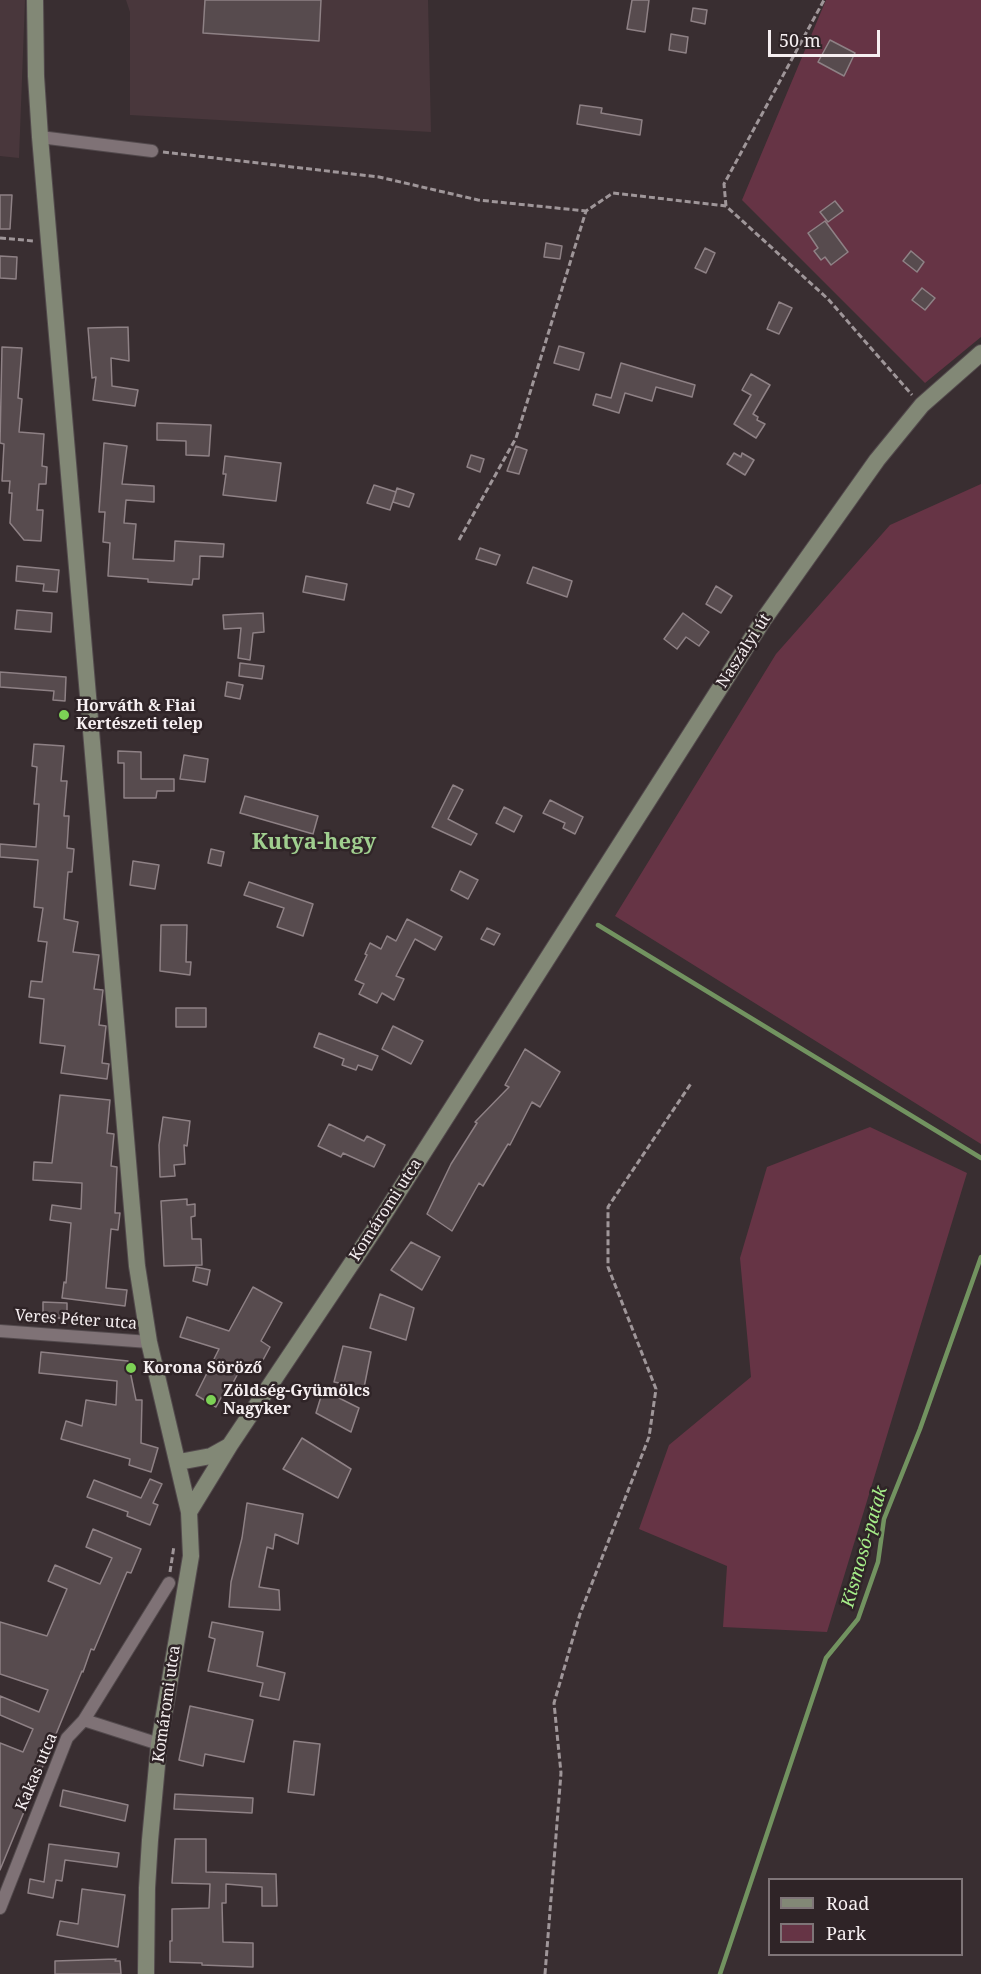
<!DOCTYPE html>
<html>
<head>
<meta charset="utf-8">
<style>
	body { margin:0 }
	#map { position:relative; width:981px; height:1974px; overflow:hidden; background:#392e31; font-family:"Noto Serif",serif }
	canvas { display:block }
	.legend { position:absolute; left:768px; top:1878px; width:195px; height:78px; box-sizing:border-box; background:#2f2427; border:2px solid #7f7578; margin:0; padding:8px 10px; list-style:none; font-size:18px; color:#f6eff1 }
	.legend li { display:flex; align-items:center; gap:12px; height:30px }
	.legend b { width:30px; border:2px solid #7f7578 }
	.scale { position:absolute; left:768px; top:30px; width:112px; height:27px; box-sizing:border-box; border:3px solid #f6eff1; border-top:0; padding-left:8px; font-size:18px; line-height:21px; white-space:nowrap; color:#f6eff1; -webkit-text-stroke:4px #2f2427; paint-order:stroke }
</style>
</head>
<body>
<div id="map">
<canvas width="981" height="1974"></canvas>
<ul class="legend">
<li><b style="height:8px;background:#828876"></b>Road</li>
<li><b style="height:16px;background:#663445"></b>Park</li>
</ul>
<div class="scale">50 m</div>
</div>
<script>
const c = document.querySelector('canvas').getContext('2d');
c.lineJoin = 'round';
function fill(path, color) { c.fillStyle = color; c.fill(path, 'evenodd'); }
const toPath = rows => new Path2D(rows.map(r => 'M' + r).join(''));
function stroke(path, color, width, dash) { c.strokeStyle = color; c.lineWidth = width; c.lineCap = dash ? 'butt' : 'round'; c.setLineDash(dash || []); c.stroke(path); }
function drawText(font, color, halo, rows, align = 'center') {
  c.font = font + ' "Noto Serif",serif'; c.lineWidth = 5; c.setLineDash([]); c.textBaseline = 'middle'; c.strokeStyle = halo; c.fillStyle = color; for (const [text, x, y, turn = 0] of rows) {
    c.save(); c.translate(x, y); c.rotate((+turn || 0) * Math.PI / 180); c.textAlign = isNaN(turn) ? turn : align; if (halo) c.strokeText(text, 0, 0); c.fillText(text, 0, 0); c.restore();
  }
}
const built = toPath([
	[0,0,25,0,19,158,0,156],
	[126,0,428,0,431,132,130,115,130,12]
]);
const green = toPath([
	[826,0,981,0,981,337,925,383,742,200],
	[981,484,981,1144,615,916,776,654,890,525],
	[870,1127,967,1173,827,1632,723,1627,727,1566,639,1529,669,1445,751,1377,740,1258,767,1167]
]);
const stream = toPath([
	[598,925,981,1158],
	[720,1974,826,1658,858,1619,878,1562,884,1519,920,1429,981,1257]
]);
const building = toPath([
	[205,0,321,0,319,41,203,33,205,0],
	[632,0,649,0,645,32,627,29,632,0],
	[693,8,707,10,705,24,691,21,693,8],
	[671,34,688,37,686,53,669,50,671,34],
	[830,40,855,53,844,76,818,62,830,40],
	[580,105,602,108,601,113,642,120,640,135,577,124,580,105],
	[0,195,12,195,10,229,0,229,0,195],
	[835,201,843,211,828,222,820,212,835,201],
	[825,221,848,252,831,265,825,257,821,260,814,251,818,248,808,233,825,221],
	[546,243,562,246,560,259,544,257,546,243],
	[705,248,715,253,706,273,695,268,705,248],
	[911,251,924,262,917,272,903,261,911,251],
	[0,256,17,257,16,279,0,278,0,256],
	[922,288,935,298,925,310,912,300,922,288],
	[779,302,792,308,779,334,767,329,779,302],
	[128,327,129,361,111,358,112,386,138,390,135,406,93,400,96,377,92,378,88,328,128,327],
	[559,346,584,353,579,370,554,363,559,346],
	[2,347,22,348,18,398,22,399,19,432,44,434,42,466,47,467,46,484,39,484,37,510,43,510,41,541,24,540,10,523,12,493,9,493,10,481,2,481,4,444,0,443,2,347],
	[621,363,695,385,692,397,656,387,652,401,625,393,619,413,593,405,596,394,611,398,621,363],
	[751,374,770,385,753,414,758,417,757,420,765,424,756,438,734,424,751,395,742,390,751,374],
	[157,423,211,425,209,456,186,455,186,441,157,440,157,423],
	[104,443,127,446,122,484,154,486,154,502,126,500,124,523,136,524,133,559,174,561,175,541,224,544,223,557,200,556,199,579,193,579,192,585,148,582,148,579,108,576,110,543,103,542,105,512,99,512,104,443],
	[516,446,527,450,519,474,507,471,516,446],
	[734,453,741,457,742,453,754,460,745,475,727,464,734,453],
	[471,455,484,459,480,472,467,467,471,455],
	[225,456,281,463,276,501,223,495,226,474,223,474,225,456],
	[374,485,396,492,390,510,367,503,374,485],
	[397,488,414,494,409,507,393,502,397,488],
	[480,548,500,555,496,565,476,559,480,548],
	[17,566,59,570,57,592,43,591,44,584,16,581,17,566],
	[533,567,572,581,567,597,527,583,533,567],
	[306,576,347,584,344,600,303,592,306,576],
	[716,586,732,596,721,613,706,604,716,586],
	[17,610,52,613,51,632,15,629,17,610],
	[263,613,264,632,253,633,250,660,238,658,241,628,224,629,223,615,263,613],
	[683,613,709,632,699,646,686,637,677,649,664,639,683,613],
	[240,663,264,666,262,679,239,676,240,663],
	[0,672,66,677,65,701,53,700,54,691,0,687,0,672],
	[227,682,243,685,240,699,225,696,227,682],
	[34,744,64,746,61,781,67,781,64,816,69,816,67,848,74,849,72,872,68,872,64,919,78,922,73,952,99,955,94,989,103,990,99,1025,106,1026,102,1063,109,1064,107,1079,61,1073,65,1046,40,1043,44,999,29,997,31,981,42,982,47,942,38,941,43,908,34,907,38,860,0,857,0,844,36,847,39,804,34,804,37,767,32,766,34,744],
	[118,751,141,752,141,779,174,779,174,791,157,791,156,798,124,798,124,763,118,763,118,751],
	[184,755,208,759,205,782,180,779,184,755],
	[453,785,463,790,448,819,477,834,471,845,432,827,453,785],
	[245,796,318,816,313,834,240,813,245,796],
	[550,800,583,817,575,834,563,828,565,823,543,813,550,800],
	[504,807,522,816,514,832,496,823,504,807],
	[211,849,224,852,221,866,208,863,211,849],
	[133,861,159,865,155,889,130,885,133,861],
	[460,871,478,880,468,899,451,890,460,871],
	[249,882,313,904,303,936,277,927,284,908,244,895,249,882],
	[407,919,442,937,435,950,415,939,396,976,404,979,394,1000,382,993,377,1003,359,994,364,984,355,980,367,955,365,954,370,943,381,949,387,936,396,941,407,919],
	[161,925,187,925,186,962,191,962,190,975,160,971,161,925],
	[487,928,500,934,494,945,481,939,487,928],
	[176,1008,206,1008,206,1027,176,1027,176,1008],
	[393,1026,423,1041,411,1064,382,1049,393,1026],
	[319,1033,378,1056,372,1070,358,1065,356,1070,342,1065,344,1059,314,1047,319,1033],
	[525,1049,560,1072,540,1107,532,1102,510,1145,508,1144,483,1186,479,1183,452,1231,427,1214,451,1164,477,1123,475,1122,509,1087,505,1085,525,1049],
	[60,1095,110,1100,107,1133,114,1134,111,1166,117,1167,115,1213,120,1213,118,1230,111,1229,106,1288,127,1290,125,1306,62,1298,64,1282,66,1283,71,1223,50,1220,52,1205,81,1209,82,1183,33,1180,34,1162,52,1163,60,1095],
	[163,1117,190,1121,187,1146,184,1145,185,1164,174,1165,175,1176,160,1177,159,1145,163,1117],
	[329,1124,364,1141,367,1136,385,1145,374,1167,343,1153,341,1157,318,1146,329,1124],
	[187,1199,187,1205,195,1204,195,1216,191,1217,192,1239,201,1239,202,1265,164,1266,161,1201,187,1199],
	[411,1242,440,1257,422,1290,391,1270,411,1242],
	[196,1267,210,1270,207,1285,193,1281,196,1267],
	[253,1287,282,1303,261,1341,270,1347,256,1373,242,1366,227,1394,224,1392,216,1407,196,1395,219,1349,180,1337,187,1317,229,1331,253,1287],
	[380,1294,414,1308,406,1340,370,1328,380,1294],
	[43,1302,67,1303,67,1318,43,1318,43,1302],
	[343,1346,371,1352,364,1388,334,1382,343,1346],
	[41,1352,128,1361,136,1400,142,1400,141,1443,158,1448,151,1472,129,1465,130,1459,61,1439,66,1421,82,1426,86,1400,116,1405,117,1381,39,1373,41,1352],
	[323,1390,359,1408,351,1432,316,1413,323,1390],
	[302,1438,351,1469,338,1498,283,1469,302,1438],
	[150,1479,162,1484,153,1503,158,1505,150,1525,127,1516,128,1512,87,1497,94,1480,141,1498,150,1479],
	[247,1503,303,1514,298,1544,275,1534,273,1549,267,1547,259,1587,279,1590,280,1610,229,1607,231,1582,242,1538,247,1503],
	[93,1529,141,1549,131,1573,127,1572,94,1650,91,1649,83,1672,82,1671,0,1870,0,1743,23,1752,33,1729,0,1715,0,1696,39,1712,48,1690,0,1674,0,1622,47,1636,67,1589,48,1581,55,1565,100,1584,112,1558,86,1547,93,1529],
	[212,1622,263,1632,257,1666,285,1673,279,1700,260,1696,263,1683,208,1671,215,1639,209,1637,212,1622],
	[190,1706,253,1720,244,1762,205,1754,203,1766,179,1760,190,1706],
	[294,1741,320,1744,314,1795,288,1792,294,1741],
	[63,1790,128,1805,125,1821,60,1806,63,1790],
	[175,1794,253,1798,252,1813,174,1809,175,1794],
	[175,1839,206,1839,206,1872,276,1874,277,1906,262,1906,262,1887,226,1884,226,1903,222,1903,223,1942,253,1943,253,1967,202,1965,202,1963,170,1962,170,1941,172,1941,172,1909,209,1908,210,1884,172,1883,175,1839],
	[49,1844,119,1853,117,1867,65,1860,62,1881,56,1880,53,1898,28,1893,30,1879,44,1882,49,1844],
	[82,1889,125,1895,118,1947,57,1935,60,1921,78,1924,82,1889],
	[116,1959,115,1961,120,1961,121,1974,55,1974,55,1961,116,1959]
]);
const path = toPath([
	[163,152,379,177,478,200,586,211],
	[726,206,724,184,824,0],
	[0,238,34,241],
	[459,540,516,438,586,211,613,193,726,206,828,299,912,395],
	[170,1572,174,1546],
	[545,1974,561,1773,554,1703,580,1614,649,1437,656,1389,608,1267,608,1207,692,1082]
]);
const street = toPath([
	[40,137,152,151],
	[0,1331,149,1342],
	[84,1720,169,1583],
	[0,1908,67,1738,84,1720,159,1744]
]);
const secondary = toPath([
	[35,0,36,76,40,137,137,1266,149,1342,189,1512,191,1556,159,1744,150,1840,147,1888,146,1974],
	[179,1462,211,1456,229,1446],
	[189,1512,230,1445,376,1227,764,619,877,460,922,405,981,353]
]);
const markers = [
	[64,715,6,"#7cd155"],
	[131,1368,6,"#7cd155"],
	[211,1400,6,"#7cd155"]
];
const streetNames = [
	["Naszályi út",744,651,-57],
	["Komáromi utca",386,1210,-57],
	["Veres Péter utca",76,1320,4],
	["Komáromi utca",167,1704,-82],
	["Kakas utca",37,1772,-67]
];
const poiNames = [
	["Horváth & Fiai",76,706],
	["Kertészeti telep",76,724],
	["Korona Söröző",143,1368],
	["Zöldség-Gyümölcs",223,1391],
	["Nagyker",223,1409]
];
const waterNames = [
	["Kismosó-patak",865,1547,-74]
];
const districtNames = [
	["Kutya-hegy",314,843]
];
fill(built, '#49373c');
fill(green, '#663445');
stroke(stream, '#729360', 4.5);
fill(building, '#574b4e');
stroke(building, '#8e8185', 1.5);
stroke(street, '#534a4d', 14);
stroke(secondary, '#534a4d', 18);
stroke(path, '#9f9699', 3, [6, 3]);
stroke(street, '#7f7276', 12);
stroke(secondary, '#828876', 16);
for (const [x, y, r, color] of markers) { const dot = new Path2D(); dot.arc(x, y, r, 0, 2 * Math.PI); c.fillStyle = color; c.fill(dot); stroke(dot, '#2f2427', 2); }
drawText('16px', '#f6eff1', '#2f2427', streetNames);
drawText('bold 16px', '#f6eff1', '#2f2427', poiNames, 'left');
drawText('italic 18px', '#a6ed89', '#2f2427', waterNames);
drawText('bold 22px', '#a0cf8f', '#2f2427', districtNames);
</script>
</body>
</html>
